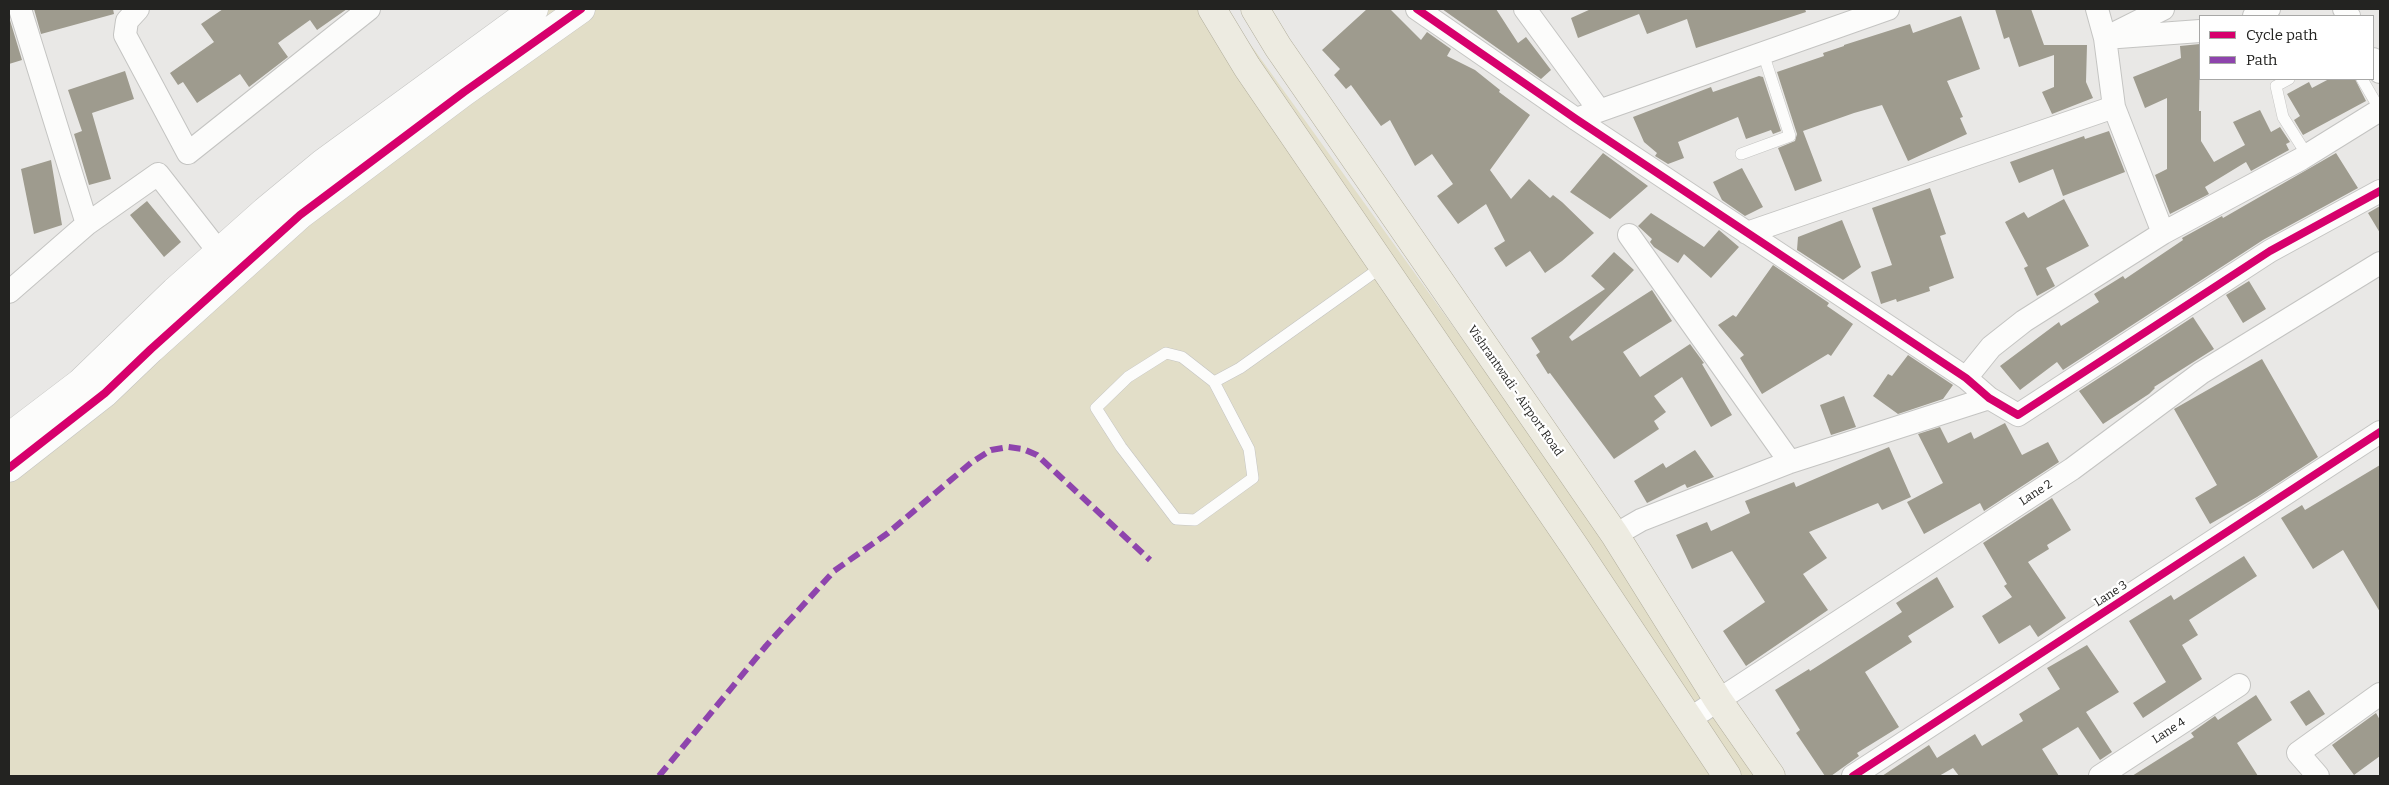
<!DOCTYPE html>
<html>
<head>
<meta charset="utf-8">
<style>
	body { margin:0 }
	#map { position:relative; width:2389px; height:785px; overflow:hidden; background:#e9e8e6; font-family:Bitter,serif }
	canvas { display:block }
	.frame { position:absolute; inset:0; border:10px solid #232321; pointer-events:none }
	.legend { position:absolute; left:2199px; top:15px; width:175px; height:65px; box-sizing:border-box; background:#fff; border:1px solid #a7a7a6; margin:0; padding:6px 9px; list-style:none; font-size:15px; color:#232321 }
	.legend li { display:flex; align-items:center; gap:10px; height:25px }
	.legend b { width:25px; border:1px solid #a7a7a6 }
</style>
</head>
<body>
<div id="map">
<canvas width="2389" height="785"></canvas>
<div class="frame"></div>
<ul class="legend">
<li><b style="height:6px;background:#d6006c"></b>Cycle path</li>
<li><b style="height:6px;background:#8e44ad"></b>Path</li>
</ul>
</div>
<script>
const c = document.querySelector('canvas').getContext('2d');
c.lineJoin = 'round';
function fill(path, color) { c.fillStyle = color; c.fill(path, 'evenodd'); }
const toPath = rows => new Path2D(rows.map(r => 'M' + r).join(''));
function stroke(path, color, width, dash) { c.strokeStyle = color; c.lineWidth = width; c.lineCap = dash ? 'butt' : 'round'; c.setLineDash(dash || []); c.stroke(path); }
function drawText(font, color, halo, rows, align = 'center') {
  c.font = font + ' Bitter,serif'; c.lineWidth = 4.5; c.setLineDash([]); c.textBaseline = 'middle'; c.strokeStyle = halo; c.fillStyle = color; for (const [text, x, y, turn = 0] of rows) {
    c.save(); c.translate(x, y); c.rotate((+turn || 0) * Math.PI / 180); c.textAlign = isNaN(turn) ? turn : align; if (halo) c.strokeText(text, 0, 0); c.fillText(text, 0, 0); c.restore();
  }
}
const green = toPath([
	[546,9,1225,9,1776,776,9,776,9,430]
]);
const building = toPath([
	[34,9,113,9,114,14,41,34],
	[223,9,347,9,317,30,310,20,278,43,288,57,249,87,240,74,197,103,183,82,178,85,170,73,214,42,201,24],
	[1367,9,1390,9,1421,40,1427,32,1451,49,1447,56,1475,70,1500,90,1499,92,1530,115,1490,170,1511,199,1529,179,1550,198,1553,195,1562,202,1594,233,1562,261,1545,273,1530,251,1506,267,1494,248,1505,241,1486,204,1458,224,1437,196,1453,184,1432,154,1415,166,1390,120,1381,126,1351,85,1346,89,1334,75,1340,69,1322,50],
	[1442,9,1496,9,1518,43,1526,37,1551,70,1541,79],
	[1591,9,1805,9,1806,12,1696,48,1687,19,1647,34,1639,14,1578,38,1571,18],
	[1995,9,2031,9,2044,45,2087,45,2086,82,2093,98,2052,114,2042,92,2054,87,2054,55,2019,67,2009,37,2004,39],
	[1961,16,1980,69,1947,81,1963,117,1960,118,1967,134,1908,161,1882,105,1854,113,1803,131,1822,181,1795,191,1778,148,1795,141,1797,134,1777,72,1824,56,1823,53,1844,46,1844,45,1910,24,1913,33],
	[9,17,22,60,9,64],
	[2200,44,2199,111,2201,111,2201,141,2214,162,2245,145,2233,122,2260,110,2271,132,2280,127,2290,142,2286,144,2289,150,2251,171,2246,162,2205,187,2209,194,2170,214,2155,175,2167,169,2167,98,2145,108,2133,77,2181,58,2180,46],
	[125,71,134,99,92,113,111,179,89,185,74,134,82,131,68,90],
	[1759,76,1763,77,1781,131,1773,134,1771,130,1746,139,1738,117,1678,142,1684,158,1668,164,1655,156,1657,153,1644,142,1633,117,1711,87,1713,92],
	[2329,79,2355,79,2366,101,2303,135,2294,120,2300,116,2287,94,2309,82,2312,88],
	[2109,131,2125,172,2063,196,2053,169,2019,183,2010,162,2084,136,2085,139],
	[1603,153,1648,186,1610,219,1570,192],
	[2336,153,2358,188,2263,240,2063,370,2057,362,2020,390,2000,366,2059,322,2061,326,2099,302,2094,294,2123,276,2125,279,2183,240,2182,238,2222,216,2223,218],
	[51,160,62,225,34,234,21,169],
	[1742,168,1763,207,1745,216,1722,200,1713,182],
	[1930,188,1946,234,1940,236,1954,278,1929,287,1930,291,1897,302,1896,299,1881,304,1871,272,1892,265,1872,208],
	[2064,199,2089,246,2046,268,2055,286,2037,296,2024,268,2028,266,2005,222,2024,212,2028,218],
	[147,201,181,242,164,257,130,215],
	[2380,206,2380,233,2368,213],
	[1651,213,1704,247,1719,230,1739,247,1711,278,1684,254,1678,263,1654,247,1650,242,1652,239,1638,226],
	[1842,220,1861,267,1843,280,1797,250,1798,237],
	[1614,252,1634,270,1569,337,1572,341,1652,290,1672,321,1623,352,1640,377,1690,344,1704,363,1702,364,1732,415,1711,427,1682,377,1654,396,1666,412,1654,421,1659,429,1614,459,1550,373,1548,374,1536,355,1540,352,1531,338,1605,289,1591,276],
	[1773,265,1829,303,1827,306,1853,324,1831,356,1828,354,1762,394,1740,358,1744,355,1718,325,1733,315,1736,317],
	[2249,281,2266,309,2243,323,2226,295],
	[2193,317,2214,349,2154,387,2155,388,2149,394,2103,424,2079,391],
	[1908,355,1953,385,1943,399,1898,414,1873,396,1888,374,1892,376],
	[2262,359,2318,457,2257,497,2210,524,2195,498,2217,485,2174,409],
	[1844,396,1856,427,1831,435,1820,405],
	[2005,423,2022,455,2048,442,2059,462,1984,511,1980,503,1924,534,1907,502,1943,483,1918,434,1940,427,1948,443,1971,432,1974,439],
	[1889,447,1911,497,1882,510,1878,503,1809,532,1827,558,1803,574,1828,610,1746,666,1723,631,1765,602,1732,551,1692,569,1676,535,1707,522,1711,531,1750,513,1745,501,1794,482,1796,487],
	[1695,450,1714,477,1687,488,1685,484,1647,503,1634,481,1663,463,1666,468],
	[2380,465,2380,612,2343,550,2313,569,2281,518,2302,505,2305,510],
	[2052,498,2071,530,2047,545,2049,549,2028,562,2066,618,2038,637,2030,625,1999,644,1982,616,2012,597,2004,586,2007,584,1983,543],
	[2244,556,2257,576,2189,620,2198,635,2182,645,2202,679,2143,718,2133,703,2166,682,2129,621,2171,595,2174,600],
	[1937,577,1954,607,1908,636,1912,642,1865,672,1899,727,1857,753,1859,756,1831,776,1825,776,1796,733,1800,730,1775,690,1809,669,1810,671,1902,612,1896,603],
	[2087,645,2119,692,2086,712,2112,752,2100,760,2078,727,2042,749,2059,776,1959,776,1953,768,1939,776,1882,776,1929,745,1937,758,1975,734,1982,746,2023,721,2019,714,2060,689,2047,668],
	[2309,690,2325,714,2306,726,2290,702],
	[2256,695,2272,720,2237,743,2258,776,2132,776,2194,737,2191,733,2215,716,2218,720],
	[2376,713,2380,720,2380,756,2354,775,2332,745]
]);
const service = toPath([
	[2289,79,2276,86,2283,117,2307,155],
	[2362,79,2380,110],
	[1741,154,1790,136,1763,53],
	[1214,382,1249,449,1253,478,1195,520,1176,519,1121,447,1096,408,1128,377,1166,353,1182,357,1214,382,1240,368,1383,266]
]);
const minor = toPath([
	[20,9,87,224],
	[138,9,127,21,125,35,188,153,369,9],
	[1417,9,1576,119,1966,378,1989,398,2018,415,2270,251,2380,191],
	[1525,9,1599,110],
	[2097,9,2105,38,2114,107,2163,233],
	[2344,9,2349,16],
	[2254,16,2269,9],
	[2115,33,2163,9],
	[2105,38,2200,31],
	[2373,59,2380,72],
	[1576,119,1888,9],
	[1747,233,2114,107],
	[1629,235,1790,462],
	[9,292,87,224,158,174,219,252],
	[1966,378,1991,347,2024,321,2163,233,2301,159,2380,110],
	[1615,535,1641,520,1790,462,1989,398],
	[1688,720,2072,469,2201,373,2380,263],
	[1853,776,2380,432],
	[2100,776,2239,685],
	[2318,776,2298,753,2380,694]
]);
const tertiary = toPath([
	[9,437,80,383,175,291,265,211,323,163,534,9],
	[9,468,105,393,151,349,300,215,464,92,581,9]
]);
const primary = toPath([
	[1212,9,1247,67,1575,547,1727,776],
	[1255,9,1278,47,1615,535,1718,700,1771,776]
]);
const quiet = toPath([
	[659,776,766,646,834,571,888,533,972,462,991,450,1008,447,1023,449,1037,455,1150,560]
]);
const cycleway = toPath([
	[1417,9,1576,119,1966,378,1989,398,2018,415,2270,251,2380,191],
	[9,468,105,393,151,349,300,215,464,92,581,9],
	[1853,776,2380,432]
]);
const streetNames = [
	["Vishrantwadi - Airport Road",1515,391,55],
	["Lane 2",2036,493,-33],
	["Lane 3",2111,594,-33],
	["Lane 4",2169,731,-33]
];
fill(green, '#e2dec8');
fill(building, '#9e9b8e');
stroke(service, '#c4c4c2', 12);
stroke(minor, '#c4c4c2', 24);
stroke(tertiary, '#c4c4c2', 29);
stroke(primary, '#b2ae9c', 29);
stroke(service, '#fcfcfb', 11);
stroke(minor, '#fcfcfb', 22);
stroke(tertiary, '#fcfcfb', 28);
stroke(primary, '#edebe1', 28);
stroke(quiet, '#8e44ad', 6, [12, 6]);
stroke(cycleway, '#d6006c', 8);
drawText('12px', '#232321', '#fff', streetNames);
</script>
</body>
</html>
